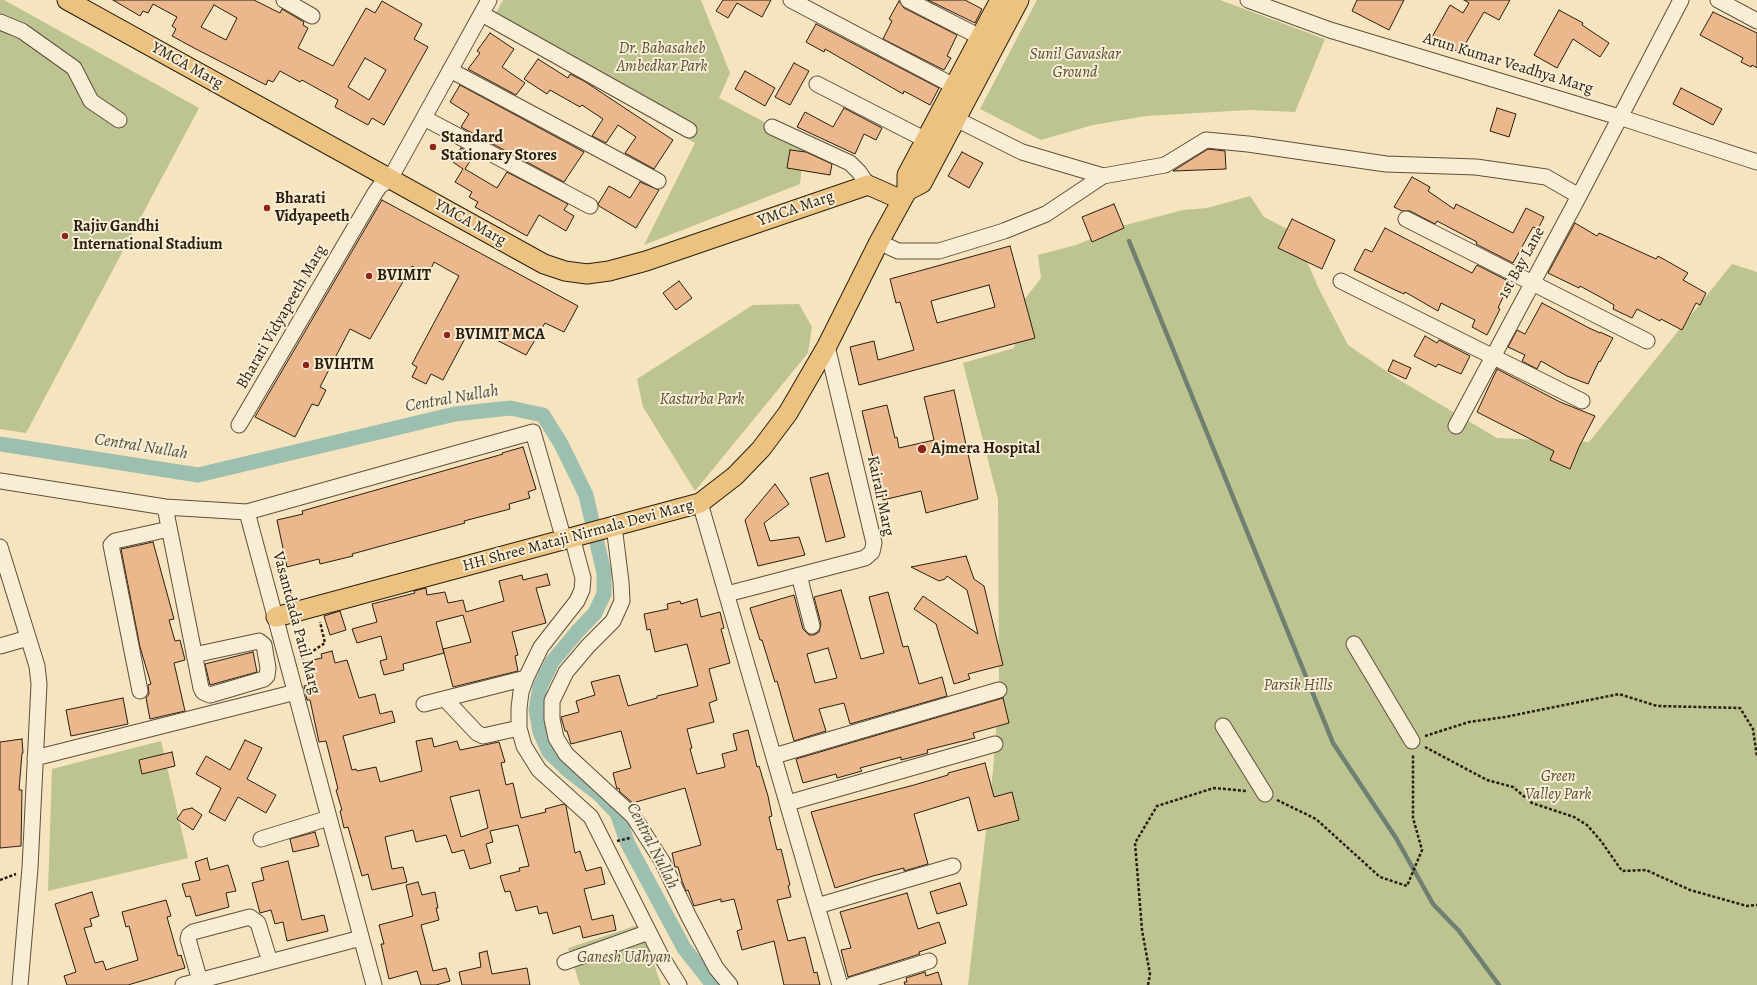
<!DOCTYPE html>
<html>
<head>
<meta charset="utf-8">
<style>
	body { margin:0 }
	canvas { display:block; background:#f6e4be }
</style>
</head>
<body>
<canvas width="1757" height="985"></canvas>
<script>
const c = document.querySelector('canvas').getContext('2d');
c.lineJoin = 'round';
function fill(path, color) { c.fillStyle = color; c.fill(path, 'evenodd'); }
const toPath = rows => new Path2D(rows.map(r => 'M' + r).join(''));
function stroke(path, color, width, dash) { c.strokeStyle = color; c.lineWidth = width; c.lineCap = dash ? 'butt' : 'round'; c.setLineDash(dash || []); c.stroke(path); }
function drawText(font, color, halo, rows, align = 'center') {
  c.font = font + ' Alegreya,serif'; c.lineWidth = 4; c.setLineDash([]); c.textBaseline = 'middle'; c.strokeStyle = halo; c.fillStyle = color; for (const [text, x, y, turn = 0] of rows) {
    c.save(); c.translate(x, y); c.rotate((+turn || 0) * Math.PI / 180); c.textAlign = isNaN(turn) ? turn : align; if (halo) c.strokeText(text, 0, 0); c.fillText(text, 0, 0); c.restore();
  }
}
const green = toPath([
	[0,0,4,0,199,108,26,433,0,429],
	[503,0,701,0,730,73,719,98,804,143,800,184,644,245,695,143,488,27],
	[1037,0,1220,0,1325,39,1295,112,1249,110,1146,116,1093,125,1041,140,980,109],
	[1250,196,1264,217,1295,233,1318,287,1348,345,1396,378,1497,438,1589,442,1732,264,1757,272,1757,985,968,985,993,771,999,690,998,499,963,363,1014,348,1024,300,1041,278,1038,255,1076,245,1122,226,1183,210,1207,208],
	[799,304,812,327,808,353,695,491,643,407,637,379,753,305],
	[161,741,188,858,48,891,52,769],
	[641,924,661,985,580,985,568,948]
]);
const stream = toPath([
	[1129,241,1333,743,1396,838,1433,904,1459,931,1499,985]
]);
const canal = toPath([
	[0,444,198,475,455,414,510,408,543,415,561,444,586,495,604,573,604,594,595,613,577,632,552,662,540,687,536,709,540,732,549,752,570,772,599,794,617,813,628,844,684,948,713,985]
]);
const building = toPath([
	[113,0,254,0,280,13,282,9,304,22,303,25,308,28,298,48,333,66,366,8,375,13,382,1,422,24,414,39,428,47,384,125,372,118,368,125,335,107,338,100,302,80,300,82,280,71,273,82,268,80,266,85,194,48,172,36,176,29,172,26,177,17,153,4,148,13,143,11,140,16,113,0],
	[214,5,237,18,226,40,201,27,214,5],
	[365,58,386,70,369,100,348,87,365,58],
	[723,0,771,0,762,17,737,3,728,18,716,11,723,0],
	[928,0,965,0,982,9,975,23,928,0],
	[1357,0,1404,0,1389,30,1352,11,1357,0],
	[1464,0,1510,0,1499,20,1484,12,1460,53,1432,37,1450,5,1463,13,1469,3,1464,0],
	[899,1,904,8,957,35,947,56,951,58,944,70,883,39,892,21,889,19,899,1],
	[1559,10,1583,23,1582,25,1609,43,1600,57,1573,39,1557,68,1534,55,1559,10],
	[1713,12,1757,33,1757,68,1752,65,1751,67,1741,62,1743,58,1700,35,1713,12],
	[816,24,939,88,930,105,904,91,903,94,825,49,824,52,806,42,816,24],
	[490,33,514,49,502,67,525,83,516,95,468,69,480,53,477,51,490,33],
	[538,59,568,78,570,74,584,81,673,140,654,169,625,153,636,137,618,125,606,143,592,136,603,119,582,105,580,107,550,90,547,94,524,79,538,59],
	[794,63,809,71,790,105,775,97,794,63],
	[745,71,775,88,765,106,735,89,745,71],
	[460,85,584,152,564,182,461,127,469,114,450,102,460,85],
	[1681,88,1722,109,1713,125,1673,104,1681,88],
	[844,108,882,128,876,140,864,134,855,154,797,127,805,112,833,127,844,108],
	[1497,108,1516,114,1509,137,1490,131,1497,108],
	[461,148,474,155,465,169,497,188,507,172,568,204,564,210,574,216,566,231,539,215,527,236,475,207,478,202,469,197,472,192,455,182,463,169,453,162,461,148],
	[1208,149,1225,151,1226,169,1173,171,1208,149],
	[790,150,806,152,832,164,830,175,787,168,790,150],
	[962,152,983,163,969,188,948,176,962,152],
	[1412,177,1430,187,1428,191,1454,209,1456,204,1513,233,1526,208,1544,217,1538,229,1533,227,1513,263,1476,244,1477,242,1437,221,1435,224,1410,211,1402,211,1394,207,1412,177],
	[640,182,659,190,636,228,599,206,598,204,609,186,630,198,640,182],
	[382,200,578,306,564,332,545,323,526,355,471,327,443,380,431,374,426,384,412,377,417,367,412,364,459,276,434,262,428,275,412,266,370,339,350,329,320,387,326,390,318,406,312,404,295,437,255,417,382,200],
	[1114,204,1124,228,1092,242,1082,217,1114,204],
	[1292,219,1335,240,1322,269,1278,248,1292,219],
	[1575,223,1597,236,1599,233,1656,259,1658,256,1688,273,1683,280,1706,293,1700,305,1696,303,1682,330,1661,319,1660,321,1637,309,1632,318,1613,309,1614,305,1604,299,1580,286,1579,288,1548,273,1575,223],
	[1385,228,1472,273,1477,265,1510,282,1498,308,1500,309,1487,335,1472,327,1475,320,1441,303,1438,311,1405,292,1404,294,1393,289,1354,270,1365,249,1372,252,1385,228],
	[1010,246,1035,338,859,385,850,347,874,341,878,360,914,350,900,302,896,303,890,279,1010,246],
	[989,285,995,307,937,323,931,301,989,285],
	[679,281,692,298,676,310,663,293,679,281],
	[1542,303,1589,328,1600,333,1600,332,1613,338,1600,362,1599,361,1588,384,1567,376,1541,361,1537,369,1522,361,1525,355,1508,347,1517,330,1525,334,1542,303],
	[1425,336,1437,343,1439,340,1470,356,1461,374,1438,364,1436,367,1414,356,1425,336],
	[1393,360,1411,368,1406,379,1388,371,1393,360],
	[1497,369,1560,402,1595,416,1579,447,1570,469,1550,460,1554,451,1477,412,1497,369],
	[954,390,978,499,926,513,921,491,883,500,862,411,887,405,895,438,897,437,899,448,934,440,924,397,954,390],
	[523,447,536,489,528,492,530,498,509,504,510,509,464,521,465,523,352,554,353,556,320,564,319,559,287,567,277,520,303,514,302,511,503,454,502,453,523,447],
	[828,473,845,537,826,542,810,478,828,473],
	[775,484,789,504,764,523,770,541,799,537,805,555,758,566,745,520,775,484],
	[153,542,174,619,169,620,175,641,180,640,185,660,174,663,185,711,150,719,146,698,149,694,148,685,151,684,140,647,121,549,153,542],
	[966,556,974,579,984,586,1003,665,968,674,970,679,954,684,936,624,914,609,923,596,978,634,967,590,947,576,945,579,939,581,911,567,966,556],
	[547,574,550,585,536,588,546,623,512,632,518,655,515,656,518,671,453,687,443,649,471,642,463,615,436,622,444,653,403,664,404,670,384,675,380,661,387,659,381,636,357,643,352,629,377,622,372,604,415,593,414,591,426,588,427,595,445,592,448,603,463,600,466,612,504,601,499,581,522,575,523,580,547,574],
	[841,590,861,659,884,653,869,597,888,592,903,647,908,646,919,684,942,677,947,696,850,724,844,703,819,709,826,731,794,741,777,681,775,682,762,640,760,640,750,608,794,595,803,629,809,635,814,635,819,632,821,624,814,597,841,590],
	[828,648,837,678,815,683,807,654,828,648],
	[697,599,701,617,720,612,724,628,721,629,730,663,709,669,717,700,709,703,714,722,687,729,692,748,690,749,697,774,725,767,722,754,737,750,733,734,748,730,757,767,759,766,768,796,772,816,769,817,777,850,781,849,790,885,788,886,791,897,777,900,788,941,805,937,814,973,817,972,820,985,784,985,774,941,742,950,737,931,742,929,734,899,721,902,721,899,694,906,688,890,686,891,682,881,678,867,675,867,672,853,701,845,685,788,636,802,636,804,634,804,620,792,619,788,617,789,613,773,631,768,621,731,571,744,567,731,565,731,561,717,579,712,576,701,595,695,591,682,619,675,628,706,657,698,657,696,698,686,687,644,655,652,650,629,647,630,644,614,668,609,667,604,680,601,681,604,697,599],
	[340,611,346,630,330,635,324,616,340,611],
	[332,651,335,663,347,660,359,698,375,694,380,714,392,711,395,722,343,736,352,770,356,769,357,771,376,767,380,782,422,771,416,741,432,738,434,747,457,741,460,750,499,742,505,762,501,763,506,785,513,783,521,818,546,812,545,809,564,804,566,806,575,853,580,851,586,871,601,867,605,884,584,889,592,920,613,915,616,930,583,938,580,926,553,934,547,912,539,914,537,906,516,911,510,891,505,892,500,876,520,871,519,868,529,866,518,825,490,831,493,842,486,844,491,863,470,869,464,850,452,853,446,835,416,842,413,830,385,837,392,869,403,867,407,882,372,890,368,874,362,876,348,827,344,828,340,811,342,810,336,790,338,789,326,741,319,742,310,700,307,700,304,686,308,685,303,662,322,658,321,654,332,651],
	[479,790,488,828,461,837,450,797,479,790],
	[253,652,257,672,210,685,205,664,253,652],
	[123,698,128,724,71,736,66,710,123,698],
	[1003,698,1009,723,973,733,975,738,927,750,928,753,901,760,901,757,860,768,862,771,837,778,836,774,803,783,796,759,1003,698],
	[22,739,23,753,22,753,19,790,22,790,21,846,0,848,0,742,22,739],
	[245,740,262,748,247,779,276,795,266,813,238,797,225,821,209,812,221,788,196,774,206,756,230,770,245,740],
	[172,752,175,766,142,774,139,760,172,752],
	[985,763,994,797,1012,792,1019,820,978,831,969,797,914,814,928,864,904,871,904,868,873,876,835,888,811,812,914,785,948,775,948,773,985,763],
	[192,808,202,815,193,830,177,819,183,810,192,808],
	[315,832,319,846,293,852,290,839,315,832],
	[207,858,210,870,228,865,236,891,226,893,229,907,196,916,190,896,186,897,182,884,200,880,195,862,207,858],
	[288,861,302,920,324,915,328,931,287,941,283,922,275,924,271,910,260,913,252,883,264,880,261,868,288,861],
	[418,882,422,895,435,892,438,908,436,908,439,920,421,925,433,971,446,968,450,981,436,985,421,985,417,971,389,979,381,944,384,944,379,925,413,916,406,885,418,882],
	[960,883,967,905,937,914,930,892,960,883],
	[92,892,99,916,90,919,92,926,84,928,95,963,103,961,106,970,138,960,129,926,126,927,122,912,166,900,171,916,167,917,178,956,181,955,185,968,128,985,67,985,64,976,76,972,55,904,92,892],
	[907,893,918,929,939,922,946,943,919,952,920,954,848,977,841,950,851,948,840,912,907,893],
	[487,951,492,974,527,968,530,985,462,985,459,972,481,967,479,953,487,951],
	[925,972,926,976,938,972,942,985,905,985,904,982,907,982,906,978,925,972]
]);
const path = toPath([
	[301,659,325,643,320,622],
	[1425,736,1469,722,1505,717,1619,694,1657,706,1740,708,1753,729,1757,757],
	[1425,747,1487,780,1513,787,1532,803,1574,817,1587,825,1601,841,1622,871,1646,870,1690,890,1747,906,1757,905],
	[1277,800,1316,819,1380,877,1407,886,1422,850,1413,818,1413,754],
	[617,841,630,838],
	[0,880,16,874],
	[1148,985,1150,974,1142,930,1135,843,1157,806,1214,788,1246,791]
]);
const minor = toPath([
	[284,0,312,16],
	[791,0,954,86],
	[908,0,980,37],
	[1248,0,1330,30,1619,117,1757,162],
	[1718,0,1757,21],
	[482,14,689,130],
	[0,22,22,31,74,68,91,101,119,120],
	[450,70,658,181],
	[817,84,926,140],
	[424,118,590,206],
	[956,119,1022,152,1103,176],
	[772,127,850,163,859,172,868,185],
	[1406,219,1647,341],
	[879,242,898,251,939,251,1004,231,1046,214,1103,176,1165,165,1206,140,1248,144,1386,164,1476,167,1546,177,1579,196],
	[1341,281,1582,401],
	[239,425,375,193,380,186,390,179,489,0],
	[1456,426,1579,196,1681,0],
	[0,481,165,507,247,512,374,985],
	[700,503,840,985],
	[165,507,201,688,203,692,210,695,264,679,267,676,268,668,264,645,259,641,194,655],
	[247,512,533,432,564,540],
	[614,526,621,582,622,601,613,621,588,646,566,672,552,701,552,719,556,738,566,754,633,816,662,861,689,917,716,968,730,985],
	[572,537,580,567,583,578,582,590,577,601,541,647,526,678,521,692,519,708,519,728,524,746,539,770,591,817,661,956,679,985],
	[0,547,37,666,39,684,30,868,20,985],
	[799,575,812,626],
	[727,594,865,558,872,552,874,543,827,346],
	[1354,644,1412,741],
	[0,646,28,638],
	[140,691,111,545,115,541,169,529],
	[445,699,477,733,483,736,519,728],
	[424,704,526,678],
	[1223,726,1265,794],
	[774,756,999,690],
	[35,758,296,692],
	[788,803,995,744],
	[261,839,329,818],
	[817,906,953,866],
	[565,962,649,932],
	[200,981,188,939,189,935,193,932,250,917,258,923,270,962],
	[183,985,361,938],
	[852,985,929,961]
]);
const major = toPath([
	[67,0,544,264,565,271,587,274,609,271,646,261,868,185,902,200],
	[907,191,922,183,1019,0],
	[276,617,700,503,735,476,761,449,788,413,827,346,879,242,907,191,907,175,1000,0]
]);
const markers = [
	[433,147,4,"#8f2418"],
	[267,208,4,"#8f2418"],
	[65,236,4,"#8f2418"],
	[369,276,4,"#8f2418"],
	[447,335,4,"#8f2418"],
	[306,365,4,"#8f2418"],
	[922,449,5,"#8f2418"]
];
const parkNames = [
	["Dr. Babasaheb",662,49],
	["Ambedkar Park",662,67],
	["Sunil Gavaskar",1075,55],
	["Ground",1075,73],
	["Kasturba Park",702,400],
	["Parsik Hills",1298,686],
	["Green",1558,777],
	["Valley Park",1558,795],
	["Ganesh Udhyan",624,958]
];
const streetNames = [
	["Arun Kumar Veadhya Marg",1508,64,17],
	["YMCA Marg",187,66,29],
	["YMCA Marg",796,209,-19],
	["YMCA Marg",470,223,29],
	["1st Bay Lane",1522,263,-61],
	["Bharati Vidyapeeth Marg",282,317,-60],
	["Kairali Marg",880,496,78],
	["HH Shree Mataji Nirmala Devi Marg",578,536,-15],
	["Vasantdada Patil Marg",296,623,75]
];
const poiNames = [
	["Standard",441,138],
	["Stationary Stores",441,156],
	["Bharati",275,199],
	["Vidyapeeth",275,217],
	["Rajiv Gandhi",73,227],
	["International Stadium",73,245],
	["BVIMIT",377,276],
	["BVIMIT MCA",455,335],
	["BVIHTM",314,365],
	["Ajmera Hospital",931,449]
];
const waterNames = [
	["Central Nullah",452,399,-10],
	["Central Nullah",141,447,9],
	["Central Nullah",652,846,63]
];
fill(green, '#bdc491');
stroke(stream, '#6f7f70', 4.5);
stroke(canal, '#9dbfb0', 15);
fill(building, '#ebb88d');
stroke(building, '#2a1f0f', 1);
stroke(minor, '#5d503b', 17);
stroke(major, '#2a1f0f', 21);
stroke(path, '#2a1f0f', 2.5, [3, 2]);
stroke(minor, '#f9edd5', 15);
stroke(major, '#ebc27f', 19);
for (const [x, y, r, color] of markers) { const dot = new Path2D(); dot.arc(x, y, r, 0, 2 * Math.PI); c.fillStyle = color; c.fill(dot); stroke(dot, '#f9edd5', 1.5); }
drawText('italic 16px', '#565136', '#f9edd5', parkNames);
drawText('16px', '#2a1f0f', '#f9edd5', streetNames);
drawText('bold 16px', '#2a1f0f', '#f9edd5', poiNames, 'left');
drawText('italic 17px', '#4c4f3f', '#f9edd5', waterNames);
</script>
</body>
</html>
